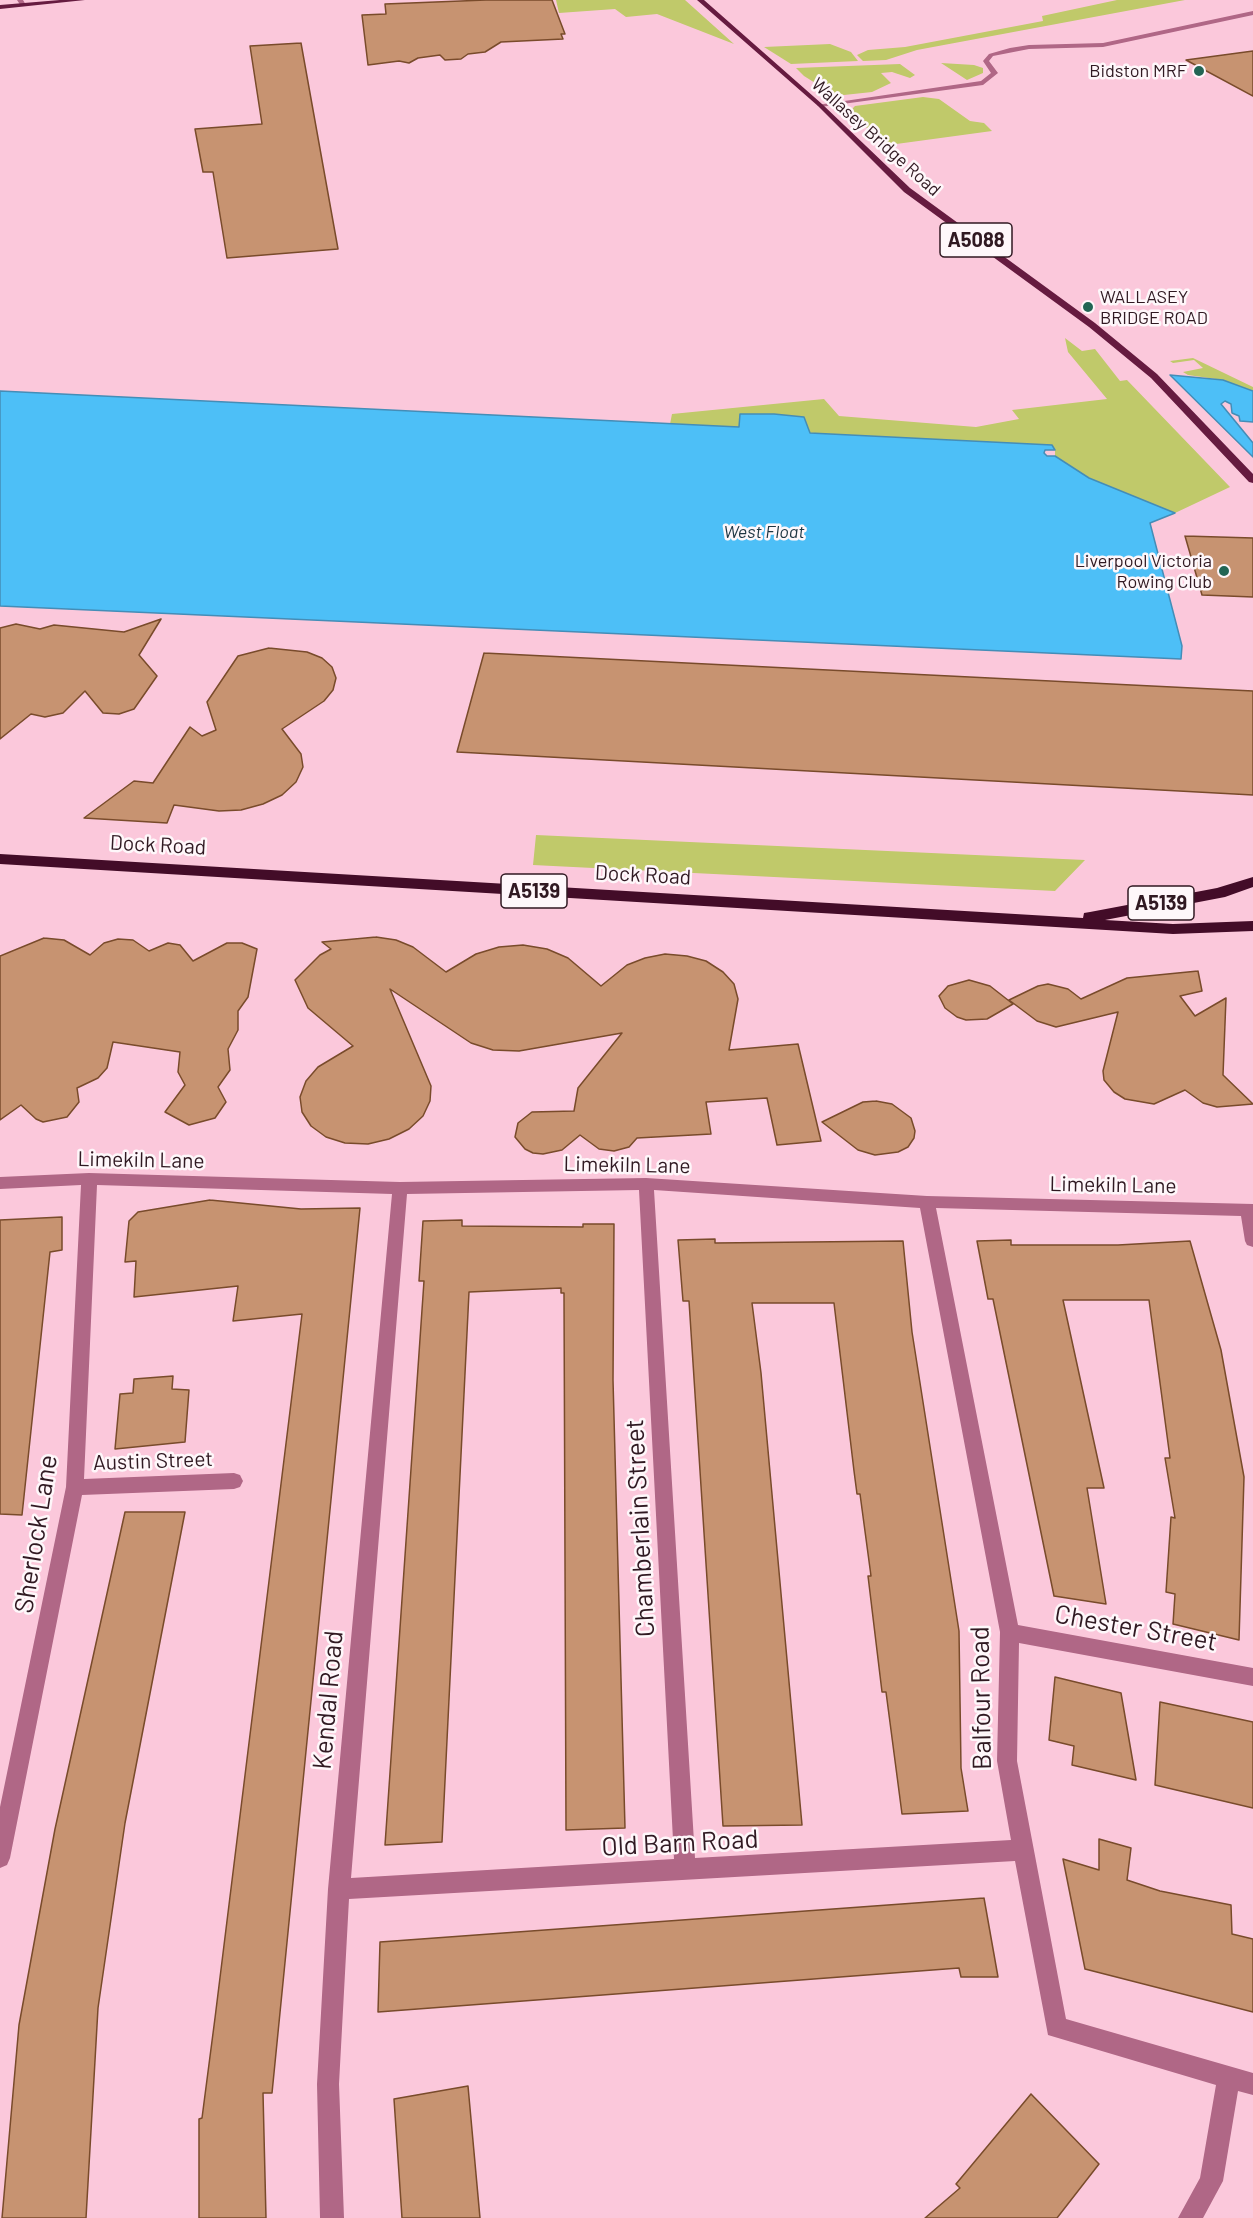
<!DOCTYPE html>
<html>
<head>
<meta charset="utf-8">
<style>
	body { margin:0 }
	canvas { display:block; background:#fbc8db }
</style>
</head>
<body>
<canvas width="1253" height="2218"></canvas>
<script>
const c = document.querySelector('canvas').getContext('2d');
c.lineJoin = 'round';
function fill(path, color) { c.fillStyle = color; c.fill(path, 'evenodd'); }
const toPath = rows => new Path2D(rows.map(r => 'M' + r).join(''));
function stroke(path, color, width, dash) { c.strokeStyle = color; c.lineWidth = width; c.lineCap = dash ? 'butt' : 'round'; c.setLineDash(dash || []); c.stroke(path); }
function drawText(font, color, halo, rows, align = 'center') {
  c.font = font + ' Barlow,sans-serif'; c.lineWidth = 5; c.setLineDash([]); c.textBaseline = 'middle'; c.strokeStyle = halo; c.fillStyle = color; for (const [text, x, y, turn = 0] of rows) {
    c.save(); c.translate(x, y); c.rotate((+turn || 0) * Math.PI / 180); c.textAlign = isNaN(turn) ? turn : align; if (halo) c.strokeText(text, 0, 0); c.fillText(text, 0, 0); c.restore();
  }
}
const green = toPath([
	[556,0,685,0,734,44,657,14,626,17,615,9,559,13],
	[1117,0,1185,0,917,50,886,60,863,61,857,55,868,50,905,47,1043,21,1042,16],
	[830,44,851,52,858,61,791,64,764,47],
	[941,63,974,65,983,68,983,73,967,80],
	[900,64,915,75,910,78,892,72,881,73,891,83,872,92,844,95,828,91,804,76,796,68],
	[923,97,939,99,970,121,984,123,992,131,889,145,883,144,850,111,855,106],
	[1065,338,1082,351,1095,349,1120,381,1127,380,1230,487,1175,513,1089,478,1055,456,1055,449,1052,445,809,433,804,417,774,414,740,414,740,427,670,424,672,414,824,399,839,416,976,427,1019,419,1012,410,1107,399,1068,352],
	[1193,358,1253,387,1253,391,1223,380,1188,375,1183,372,1203,368,1194,360,1173,363,1170,361],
	[536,835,1085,860,1055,891,533,865]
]);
const water = toPath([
	[1170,375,1223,380,1253,391,1253,422,1240,421,1239,416,1232,413,1231,404,1225,401,1221,404,1253,443,1253,457,1170,375],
	[0,391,739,427,740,414,774,414,804,417,810,433,1052,445,1055,450,1045,450,1044,453,1047,456,1055,456,1089,478,1175,513,1150,523,1182,646,1181,659,0,606,0,391]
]);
const building = toPath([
	[486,0,552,0,565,34,561,34,563,39,501,42,485,52,468,54,461,59,445,60,440,55,418,58,409,63,399,61,368,65,362,15,386,14,385,4,486,0],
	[301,43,338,249,227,258,213,172,203,172,195,129,262,124,250,46,301,43],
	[1253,51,1253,96,1186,60,1253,51],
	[1185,536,1253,538,1253,597,1202,595,1185,536],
	[161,619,139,655,157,676,134,709,119,714,103,713,85,691,63,713,45,717,31,714,0,739,0,628,16,624,40,629,54,625,124,632,161,619],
	[269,648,307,652,322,658,332,667,336,678,333,690,324,701,282,729,301,754,303,767,296,782,282,795,263,804,241,810,219,811,174,805,167,823,84,818,134,781,153,783,190,727,202,736,216,730,207,702,238,656,269,648],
	[484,653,1253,691,1253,795,457,752,484,653],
	[376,937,396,940,413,947,446,972,476,954,499,947,523,945,547,949,568,958,601,986,627,965,645,958,665,954,687,956,706,961,723,972,734,984,738,999,729,1050,798,1044,821,1141,777,1145,767,1098,706,1102,711,1134,637,1138,629,1147,614,1151,599,1149,580,1135,562,1150,543,1154,533,1153,525,1149,515,1137,518,1123,532,1112,574,1111,578,1088,622,1033,519,1051,493,1050,471,1043,390,989,431,1086,430,1101,423,1116,409,1129,389,1139,368,1144,345,1143,326,1137,311,1126,302,1112,300,1097,306,1081,318,1067,353,1046,308,1008,295,980,320,955,331,949,322,942,376,937],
	[44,938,64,940,90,955,104,943,118,939,133,940,149,951,168,943,180,945,193,961,227,943,242,943,257,949,248,997,238,1011,238,1030,228,1049,230,1070,218,1087,226,1102,215,1118,189,1125,165,1112,185,1085,178,1072,180,1052,113,1042,107,1068,98,1078,77,1088,79,1102,67,1117,43,1122,36,1119,21,1105,0,1120,0,956,44,938],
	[1198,971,1202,991,1180,996,1195,1016,1226,998,1223,1075,1253,1104,1217,1107,1203,1103,1185,1090,1154,1104,1125,1099,1114,1092,1104,1080,1103,1071,1118,1012,1056,1027,1037,1021,1009,1000,1038,986,1048,984,1068,989,1081,999,1127,978,1198,971],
	[969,980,990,986,1013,1004,987,1019,966,1020,957,1017,945,1008,939,996,948,986,969,980],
	[876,1101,892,1104,911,1118,915,1131,914,1138,908,1147,898,1152,875,1155,858,1150,822,1122,863,1102,876,1101],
	[210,1200,301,1209,360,1208,272,2093,263,2093,266,2218,199,2218,199,2119,202,2118,215,2018,302,1314,233,1321,238,1286,134,1297,136,1261,125,1262,129,1221,138,1212,210,1200],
	[62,1217,62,1250,50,1252,22,1515,0,1514,0,1220,62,1217],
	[462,1220,462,1226,583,1227,583,1224,614,1224,613,1380,625,1828,566,1830,564,1293,561,1293,561,1288,469,1292,442,1842,385,1845,424,1281,419,1281,423,1221,462,1220],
	[715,1239,715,1243,903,1241,912,1332,959,1631,961,1768,968,1811,902,1814,886,1692,882,1692,868,1576,871,1576,860,1494,857,1494,854,1471,834,1303,752,1303,761,1373,802,1825,723,1826,689,1301,683,1301,678,1240,715,1239],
	[1011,1240,1011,1245,1118,1245,1190,1241,1221,1350,1244,1477,1239,1640,1173,1624,1175,1594,1166,1592,1171,1517,1175,1518,1165,1458,1170,1458,1149,1300,1063,1300,1104,1488,1087,1488,1106,1604,1054,1596,993,1299,988,1299,977,1241,1011,1240],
	[173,1376,172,1389,189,1390,185,1442,115,1449,120,1394,133,1393,134,1379,173,1376],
	[125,1512,185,1512,125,1823,98,2008,86,2218,2,2218,19,2025,55,1829,125,1512],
	[1055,1677,1121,1693,1136,1780,1072,1765,1074,1746,1049,1740,1055,1677],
	[1160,1702,1253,1722,1253,1808,1155,1785,1160,1702],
	[1099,1839,1131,1848,1127,1880,1160,1891,1231,1905,1232,1934,1253,1939,1253,2012,1085,1969,1063,1859,1099,1870,1099,1839],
	[984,1898,998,1977,961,1977,959,1968,378,2012,380,1942,984,1898],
	[468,2086,480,2218,402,2218,394,2099,468,2086],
	[1031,2094,1099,2164,1057,2218,925,2218,960,2188,956,2184,1031,2094]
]);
const minor = toPath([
	[17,0,23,0,26,5,21,6,17,0],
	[1253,11,1253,15,1103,47,1029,49,993,56,989,61,998,73,983,85,820,107,817,105,981,81,991,73,983,61,989,54,1010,48,1029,45,1103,43,1253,11],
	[89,1173,400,1182,646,1178,927,1196,1253,1204,1253,1247,1247,1245,1245,1241,1241,1216,936,1208,1018,1625,1253,1668,1253,1686,1019,1643,1017,1761,1066,2019,1253,2073,1253,2095,1238,2091,1223,2181,1203,2218,1178,2218,1200,2178,1216,2085,1048,2035,1015,1861,349,1899,339,2084,344,2218,320,2218,317,2084,328,1889,392,1194,97,1185,84,1479,234,1473,240,1475,243,1481,240,1487,234,1489,82,1495,10,1858,7,1865,0,1868,0,1807,66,1487,81,1185,0,1189,0,1177,89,1173],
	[639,1190,674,1859,351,1878,407,1194,639,1190],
	[654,1190,920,1208,1000,1632,997,1761,1011,1840,695,1858,654,1190]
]);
const major = toPath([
	[60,0,85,0,0,9,0,5,60,0],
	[697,0,704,0,822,104,910,188,1095,323,1157,374,1253,474,1253,483,1249,482,1151,378,1089,327,904,192,818,106,697,0]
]);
const highway = toPath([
	[0,854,1083,918,1084,913,1090,912,1217,888,1253,877,1253,887,1225,897,1105,920,1173,924,1253,921,1253,931,1173,934,0,864,0,854]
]);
const markers = [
	[1199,71,6,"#226554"],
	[1088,307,6,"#226554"],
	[1224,571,6,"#226554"]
];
const farPoinames = [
	["Bidston MRF",1187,71],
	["WALLASEY",1100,297,"left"],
	["BRIDGE ROAD",1100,318,"left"],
	["Liverpool Victoria",1212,561],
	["Rowing Club",1212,582]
];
const farStreetnames = [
	["Wallasey Bridge Road",876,137,42]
];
const farWaternames = [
	["West Float",764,532]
];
const shields = [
	[976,240,72],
	[534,891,66],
	[1161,903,66]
];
const shieldNames = [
	["A5088",976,240],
	["A5139",534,891],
	["A5139",1161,903]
];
const streetNames = [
	["Dock Road",158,845,3],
	["Dock Road",643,875,3],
	["Limekiln Lane",141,1160,1],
	["Limekiln Lane",627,1165,1],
	["Limekiln Lane",1113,1185,1],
	["Austin Street",153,1461,-2]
];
const nearStreetnames = [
	["Chamberlain Street",640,1528,-93],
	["Sherlock Lane",36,1534,-81],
	["Chester Street",1136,1628,10],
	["Balfour Road",981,1698,-91],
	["Kendal Road",328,1700,-85],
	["Old Barn Road",680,1843,-3]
];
fill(green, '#c0c96a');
fill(water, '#4dbff7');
stroke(water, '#448db7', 1.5);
fill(building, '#c79371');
stroke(building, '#794b2b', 1.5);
fill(minor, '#b06786');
fill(major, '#661b40');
fill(highway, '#430c28');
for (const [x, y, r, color] of markers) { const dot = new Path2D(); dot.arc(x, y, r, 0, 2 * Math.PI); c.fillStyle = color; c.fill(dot); stroke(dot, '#fef7fa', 2); }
drawText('18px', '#301922', '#fef7fa', farPoinames, 'right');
drawText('18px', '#301922', '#fef7fa', farStreetnames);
drawText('italic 18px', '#1d3542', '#fef7fa', farWaternames);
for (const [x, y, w] of shields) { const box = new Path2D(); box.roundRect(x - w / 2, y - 17, w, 34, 4.5); c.fillStyle = '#fef7fa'; c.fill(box); stroke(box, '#301922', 1.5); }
drawText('bold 20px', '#301922', null, shieldNames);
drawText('21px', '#301922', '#fef7fa', streetNames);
drawText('26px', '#301922', '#fef7fa', nearStreetnames);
</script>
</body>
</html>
